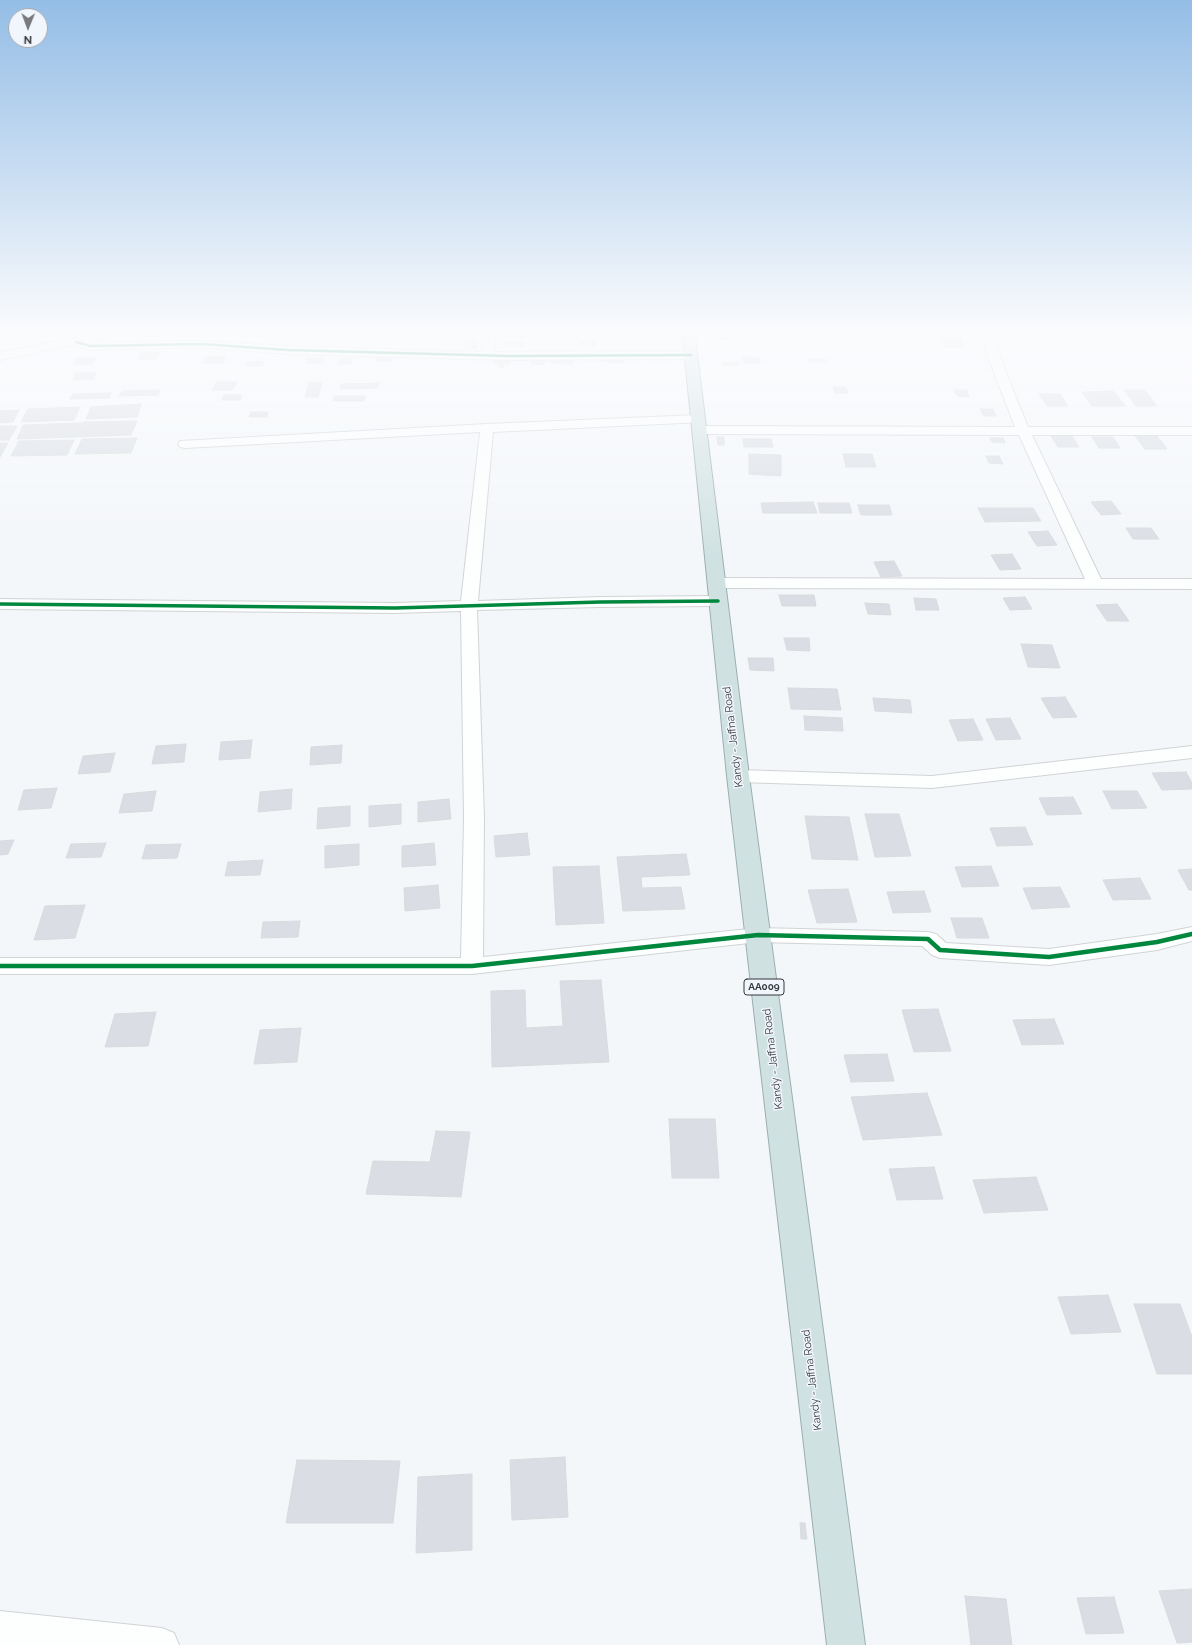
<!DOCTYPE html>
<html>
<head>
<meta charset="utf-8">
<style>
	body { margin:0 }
	#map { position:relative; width:1192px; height:1645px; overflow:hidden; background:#f4f7fa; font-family:Raleway,sans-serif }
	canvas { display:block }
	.north { position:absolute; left:8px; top:8px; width:40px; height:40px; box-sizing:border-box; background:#f1f6fd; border:1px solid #a6aaaf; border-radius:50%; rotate:181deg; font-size:11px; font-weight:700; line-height:16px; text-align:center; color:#353739 }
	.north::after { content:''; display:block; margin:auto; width:14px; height:18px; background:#787a7d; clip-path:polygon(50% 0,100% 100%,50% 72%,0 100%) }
</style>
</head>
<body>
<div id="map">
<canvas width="1192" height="1645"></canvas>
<div class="north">N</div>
</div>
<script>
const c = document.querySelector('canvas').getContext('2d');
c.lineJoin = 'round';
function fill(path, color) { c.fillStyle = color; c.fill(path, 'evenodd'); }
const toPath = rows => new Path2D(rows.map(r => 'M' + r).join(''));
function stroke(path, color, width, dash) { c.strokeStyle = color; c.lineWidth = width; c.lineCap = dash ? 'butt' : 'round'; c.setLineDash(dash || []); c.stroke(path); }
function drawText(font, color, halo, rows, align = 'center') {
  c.font = font + ' Raleway,sans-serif'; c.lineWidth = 3; c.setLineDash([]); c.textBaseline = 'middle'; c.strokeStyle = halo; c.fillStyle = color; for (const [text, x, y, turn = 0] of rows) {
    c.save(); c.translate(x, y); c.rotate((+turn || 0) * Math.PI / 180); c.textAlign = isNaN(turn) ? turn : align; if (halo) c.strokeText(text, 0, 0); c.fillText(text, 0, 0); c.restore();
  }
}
const building = toPath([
	[1150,329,1169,329,1176,337,1157,337,1150,329],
	[446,330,462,330,461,334,446,335,446,330],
	[516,330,529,330,528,335,524,335,524,337,504,336,505,331,516,330],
	[605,330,620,330,621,335,601,335,600,332,606,332,605,330],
	[631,330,652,330,653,334,637,334,637,333,631,333,631,330],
	[940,336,960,336,965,347,945,347,940,336],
	[716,337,731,337,732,339,717,339,716,337],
	[466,341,477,341,476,349,465,349,466,341],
	[579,341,595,341,595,346,579,346,579,341],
	[508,342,523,342,524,346,508,346,508,342],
	[142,352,161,352,156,359,137,359,142,352],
	[225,356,224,363,204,364,205,357,225,356],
	[377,356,393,356,392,361,376,361,377,356],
	[96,357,93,364,73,365,76,358,96,357],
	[742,357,758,357,761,363,744,363,742,357],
	[307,358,324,358,322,363,306,363,307,358],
	[352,358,351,364,338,365,339,359,352,358],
	[597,358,624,359,624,363,609,363,608,361,597,361,597,358],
	[494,359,510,359,510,364,504,364,504,367,498,367,498,364,494,364,494,359],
	[532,359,545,359,545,364,531,365,532,359],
	[572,359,573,364,552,364,551,361,557,361,557,360,572,359],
	[809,359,825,359,826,362,810,362,809,359],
	[264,361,262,366,245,366,247,362,264,361],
	[722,363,738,363,739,365,723,365,722,363],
	[96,372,94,379,73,380,75,373,96,372],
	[217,382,237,382,232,390,212,390,217,382],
	[309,383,322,383,318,397,305,397,309,383],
	[379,383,378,388,340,389,341,384,379,383],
	[833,387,846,387,848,393,835,393,833,387],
	[160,390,158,395,119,396,122,391,160,390],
	[954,390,967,390,969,397,957,396,954,390],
	[1124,390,1145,390,1157,406,1136,406,1124,390],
	[1114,391,1125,406,1092,406,1082,392,1114,391],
	[111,393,109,398,70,399,73,394,111,393],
	[1039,394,1060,394,1068,406,1047,406,1039,394],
	[224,395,242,395,240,400,222,400,224,395],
	[334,396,365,396,364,401,333,401,334,396],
	[141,404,137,417,86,419,91,407,141,404],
	[80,407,74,420,21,422,28,409,80,407],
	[980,409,993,409,996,416,984,416,980,409],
	[19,410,13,422,0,423,0,411,19,410],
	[251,412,268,412,267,417,249,417,251,412],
	[137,421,131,435,76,437,83,422,137,421],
	[81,423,76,437,17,439,23,425,81,423],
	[0,426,17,426,9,440,0,440,0,426],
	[1051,436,1072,436,1079,447,1058,447,1051,436],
	[1135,436,1157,436,1167,449,1145,449,1135,436],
	[717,437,724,437,724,445,718,445,717,437],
	[1092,437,1113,437,1120,448,1099,448,1092,437],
	[137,438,131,453,75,454,82,439,137,438],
	[990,438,1003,438,1005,443,992,442,990,438],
	[743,439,771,439,773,447,744,447,743,439],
	[74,440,67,455,11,456,19,441,74,440],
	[0,443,8,443,0,457,0,443],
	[749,454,781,455,781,476,749,474,749,454],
	[843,454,872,454,876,467,846,467,843,454],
	[986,456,999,456,1003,464,989,463,986,456],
	[1111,501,1121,514,1101,515,1091,502,1111,501],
	[813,502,817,513,763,513,761,503,813,502],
	[818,503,849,503,852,513,820,513,818,503],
	[858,505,889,505,892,515,861,515,858,505],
	[978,508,1033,508,1041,521,985,522,978,508],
	[1126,528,1151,528,1159,539,1133,539,1126,528],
	[1048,531,1057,545,1037,546,1028,532,1048,531],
	[1012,554,1021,569,1000,570,991,555,1012,554],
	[894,561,902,576,881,577,874,562,894,561],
	[779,595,814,595,816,606,782,606,779,595],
	[1025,597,1032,609,1010,610,1003,598,1025,597],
	[914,598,936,599,939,610,916,610,914,598],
	[865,603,889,604,891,615,868,614,865,603],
	[1117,604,1129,621,1107,621,1096,605,1117,604],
	[784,638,809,638,810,651,787,650,784,638],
	[1021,644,1052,645,1060,668,1028,667,1021,644],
	[748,658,773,658,774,671,750,670,748,658],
	[788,688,837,689,841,710,791,709,788,688],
	[1065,697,1077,717,1053,718,1041,698,1065,697],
	[873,698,910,700,912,713,875,711,873,698],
	[804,716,842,718,843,731,805,730,804,716],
	[1010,718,1021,739,996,740,986,719,1010,718],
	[973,719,983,740,958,741,949,720,973,719],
	[252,740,250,758,219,760,221,742,252,740],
	[186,744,184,762,152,764,156,746,186,744],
	[342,745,341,763,310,765,311,747,342,745],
	[115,753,110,772,78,774,83,756,115,753],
	[1186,772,1192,783,1192,789,1162,790,1152,773,1186,772],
	[57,788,51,808,18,810,24,790,57,788],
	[292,789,291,809,258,812,260,792,292,789],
	[156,791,152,811,119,813,124,794,156,791],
	[1103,791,1137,791,1147,808,1112,809,1103,791],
	[1073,797,1082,814,1047,815,1039,798,1073,797],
	[449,799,451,819,418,822,418,802,449,799],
	[401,804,401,824,369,827,369,806,401,804],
	[350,806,350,826,317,829,318,808,350,806],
	[865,814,899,814,911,856,875,857,865,814],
	[805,816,849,817,858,860,812,859,805,816],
	[1025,827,1033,845,997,846,990,828,1025,827],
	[527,833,530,855,496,857,494,836,527,833],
	[14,840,8,854,0,855,0,841,14,840],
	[106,843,101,857,66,858,71,844,106,843],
	[434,843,436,865,402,867,402,846,434,843],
	[181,844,177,858,142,859,146,845,181,844],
	[359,844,359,865,325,868,325,846,359,844],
	[686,854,690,875,641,877,642,888,681,887,685,909,623,911,617,857,686,854],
	[263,860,260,875,225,876,228,862,263,860],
	[599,866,604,923,556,925,553,867,599,866],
	[991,866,999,886,962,887,955,867,991,866],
	[1192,869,1192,890,1189,890,1178,870,1192,869],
	[1140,878,1151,899,1113,900,1103,880,1140,878],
	[438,885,440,908,405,911,404,888,438,885],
	[1060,887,1070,907,1032,909,1023,888,1060,887],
	[848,889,857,922,817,923,808,890,848,889],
	[924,891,931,912,893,913,887,892,924,891],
	[85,905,75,938,34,940,45,906,85,905],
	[951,918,982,918,989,938,957,938,951,918],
	[300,921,298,937,261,938,263,922,300,921],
	[601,980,609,1062,492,1067,491,991,525,990,526,1028,563,1026,560,981,601,980],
	[938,1009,951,1051,914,1052,902,1010,938,1009],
	[156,1012,148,1046,105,1047,115,1014,156,1012],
	[1054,1019,1064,1044,1022,1045,1013,1020,1054,1019],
	[301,1028,297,1062,254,1064,260,1030,301,1028],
	[887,1054,894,1081,851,1082,844,1055,887,1054],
	[927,1093,942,1135,863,1140,851,1097,927,1093],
	[669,1119,715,1119,719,1178,672,1178,669,1119],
	[436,1131,470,1132,461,1197,366,1194,373,1161,430,1162,436,1131],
	[934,1167,943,1199,897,1200,889,1169,934,1167],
	[1036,1177,1048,1210,984,1213,973,1180,1036,1177],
	[1108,1295,1121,1332,1071,1334,1058,1297,1108,1295],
	[1134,1304,1180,1304,1192,1337,1192,1374,1157,1374,1134,1304],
	[565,1457,568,1517,512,1520,510,1460,565,1457],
	[297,1460,400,1461,393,1523,286,1523,297,1460],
	[472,1474,472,1550,416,1553,418,1477,472,1474],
	[800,1523,805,1523,807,1539,801,1539,800,1523],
	[1192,1589,1192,1642,1177,1643,1159,1591,1192,1589],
	[965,1596,1006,1599,1012,1645,971,1645,965,1596],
	[1114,1597,1124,1633,1086,1634,1077,1598,1114,1597]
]);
const minor = toPath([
	[99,329,111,329,107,338,89,342,202,341,288,346,482,352,484,329,496,329,494,352,691,351,695,352,697,355,695,358,691,359,509,360,288,354,202,347,90,350,74,345,0,360,0,352,98,334,99,329],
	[979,329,991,329,1005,370,1028,427,1192,427,1192,435,1032,435,1101,579,1192,579,1192,589,716,588,710,586,708,583,710,580,716,578,1085,579,1019,435,699,434,694,433,692,430,694,427,699,426,1015,427,993,370,979,329],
	[698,415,703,416,704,419,703,422,493,432,478,601,600,597,718,596,724,598,726,601,724,604,718,606,600,607,477,610,484,818,483,957,758,928,928,932,936,934,946,943,1049,949,1157,934,1192,927,1192,941,1157,950,1049,965,940,958,932,955,922,946,758,942,472,974,0,974,0,958,461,958,464,818,461,611,395,613,0,609,0,599,395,603,461,601,480,432,185,448,180,447,178,444,180,441,487,424,698,415],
	[1192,746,1192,758,932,788,738,782,731,780,728,776,731,772,738,770,932,776,1192,746],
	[0,1611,162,1628,174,1633,179,1645,0,1645,0,1611]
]);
const trunk = toPath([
	[682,329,694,329,749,776,865,1645,827,1645,727,776,682,329]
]);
const cyclewayFar2 = toPath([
	[76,342,90,346,202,344,288,350,509,356,691,355]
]);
const cyclewayFar1 = toPath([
	[0,604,395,608,600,602,718,601]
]);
const cycleway = toPath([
	[0,966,472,966,758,935,928,939,940,950,1049,957,1157,942,1192,934]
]);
const shields = [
	[764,987,40]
];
const shieldNames = [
	["AA009",764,987]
];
const streetNames = [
	["Kandy - Jaffna Road",733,737,-97],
	["Kandy - Jaffna Road",773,1059,-97],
	["Kandy - Jaffna Road",812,1380,-97]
];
fill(building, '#dadee4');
stroke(building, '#d8dbdd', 1);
stroke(minor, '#d1d3d5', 2);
stroke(trunk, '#98afb0', 2);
fill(minor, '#fdfefe');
fill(trunk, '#d0e1e1');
stroke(cyclewayFar2, '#00873e', 2.5);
stroke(cyclewayFar1, '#00873e', 3.5);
stroke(cycleway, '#00873e', 4.5);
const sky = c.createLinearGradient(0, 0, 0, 559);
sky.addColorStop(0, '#94bde6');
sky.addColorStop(0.59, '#fafbfd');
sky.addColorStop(1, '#fafbfd00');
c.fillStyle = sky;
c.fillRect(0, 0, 1192, 559);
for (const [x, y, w] of shields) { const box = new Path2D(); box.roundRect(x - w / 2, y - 8, w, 16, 3); c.fillStyle = '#f1f6fd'; c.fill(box); stroke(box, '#353739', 1); }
drawText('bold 10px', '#353739', null, shieldNames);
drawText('11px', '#353739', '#f1f6fd', streetNames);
</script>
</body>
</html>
